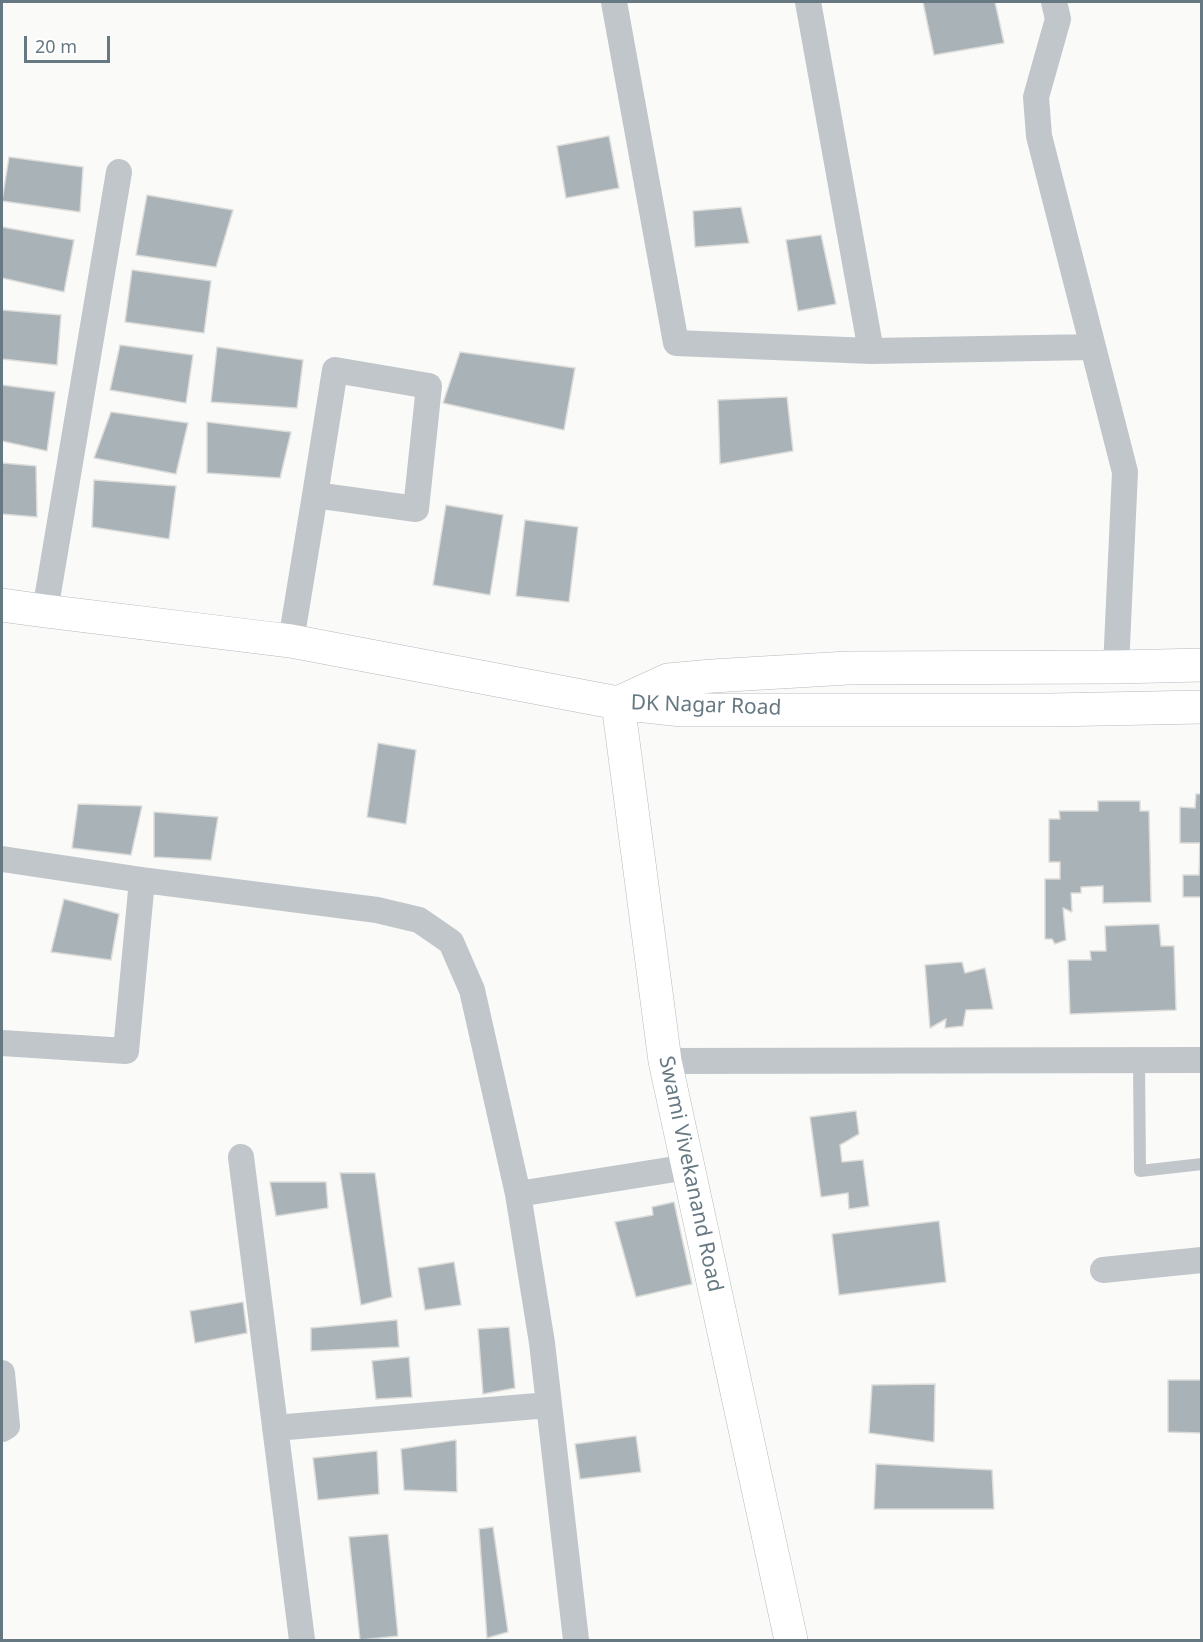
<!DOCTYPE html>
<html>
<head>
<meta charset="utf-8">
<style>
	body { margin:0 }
	#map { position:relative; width:1203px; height:1642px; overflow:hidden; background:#fafaf8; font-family:"Noto Sans",sans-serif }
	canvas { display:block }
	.frame { position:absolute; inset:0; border:3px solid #667882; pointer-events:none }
	.scale { position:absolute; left:24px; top:36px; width:86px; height:27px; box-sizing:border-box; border:3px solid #667882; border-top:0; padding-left:8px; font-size:18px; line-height:21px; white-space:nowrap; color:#667882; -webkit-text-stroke:4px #fff; paint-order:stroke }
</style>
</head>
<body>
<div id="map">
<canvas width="1203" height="1642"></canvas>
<div class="frame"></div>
<div class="scale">20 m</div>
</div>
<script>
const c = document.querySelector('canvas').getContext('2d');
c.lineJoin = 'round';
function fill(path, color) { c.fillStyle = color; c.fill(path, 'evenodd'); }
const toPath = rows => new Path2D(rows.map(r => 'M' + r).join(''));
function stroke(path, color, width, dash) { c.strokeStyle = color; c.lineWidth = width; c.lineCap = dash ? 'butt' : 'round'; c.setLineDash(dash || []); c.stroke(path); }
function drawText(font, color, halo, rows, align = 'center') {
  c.font = font + ' "Noto Sans",sans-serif'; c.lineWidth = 6; c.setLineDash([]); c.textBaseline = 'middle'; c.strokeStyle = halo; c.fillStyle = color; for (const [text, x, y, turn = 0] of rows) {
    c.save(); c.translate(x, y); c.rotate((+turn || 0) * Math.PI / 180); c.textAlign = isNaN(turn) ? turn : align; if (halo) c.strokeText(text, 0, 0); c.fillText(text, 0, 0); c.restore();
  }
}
const building = toPath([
	[923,2,995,2,1004,43,934,55,923,2],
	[609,136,619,188,566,198,557,146,609,136],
	[9,157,83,167,80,212,2,201,9,157],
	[147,195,233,210,216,267,136,255,147,195],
	[741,207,749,243,695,247,693,211,741,207],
	[2,227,74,240,64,292,2,278,2,227],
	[821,235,836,304,798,311,786,240,821,235],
	[132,270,211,281,204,333,125,322,132,270],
	[2,310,61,315,57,365,2,359,2,310],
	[120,345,193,355,186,403,110,390,120,345],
	[217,347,303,360,297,408,211,402,217,347],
	[460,352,575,368,564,430,443,403,460,352],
	[2,385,55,392,47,451,2,441,2,385],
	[787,397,793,451,720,464,718,400,787,397],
	[111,412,188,423,176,474,94,458,111,412],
	[207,422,291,432,280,478,207,473,207,422],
	[2,463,36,466,37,517,2,514,2,463],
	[94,480,176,486,169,539,92,527,94,480],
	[446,505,503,515,490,595,433,585,446,505],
	[525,520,578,527,569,602,516,596,525,520],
	[378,743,416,750,406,824,367,817,378,743],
	[1196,794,1202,794,1202,897,1183,897,1183,875,1199,875,1200,843,1180,843,1180,807,1195,808,1196,794],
	[1098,801,1140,801,1140,811,1149,811,1151,902,1103,903,1103,886,1081,887,1081,893,1071,893,1072,912,1063,908,1066,940,1055,944,1052,939,1045,939,1045,879,1060,879,1060,862,1049,862,1049,819,1060,819,1059,811,1098,811,1098,801],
	[78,804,142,806,131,855,72,848,78,804],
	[154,812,218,817,211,860,154,857,154,812],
	[64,899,119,914,111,960,51,952,64,899],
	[1159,924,1161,946,1174,946,1176,1010,1070,1014,1068,960,1091,960,1090,951,1106,951,1105,926,1159,924],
	[962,962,965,973,985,968,993,1009,966,1010,963,1026,945,1028,946,1019,930,1028,925,965,962,962],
	[856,1111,859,1134,840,1145,842,1162,863,1160,869,1206,849,1209,848,1193,821,1197,810,1117,856,1111],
	[340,1173,375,1173,392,1297,361,1305,340,1173],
	[270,1182,326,1182,328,1208,276,1216,270,1182],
	[674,1202,692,1284,636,1297,615,1222,653,1215,652,1207,674,1202],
	[939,1221,946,1282,839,1295,832,1234,939,1221],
	[454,1262,461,1305,425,1310,418,1268,454,1262],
	[243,1302,247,1333,195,1343,190,1311,243,1302],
	[397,1320,399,1347,311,1351,311,1328,397,1320],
	[509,1327,515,1388,483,1394,478,1329,509,1327],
	[409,1357,412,1397,376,1399,372,1361,409,1357],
	[1168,1380,1202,1380,1202,1433,1168,1432,1168,1380],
	[935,1384,934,1442,869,1433,872,1385,935,1384],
	[636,1436,641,1472,580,1479,575,1444,636,1436],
	[456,1440,457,1492,404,1490,401,1449,456,1440],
	[377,1451,379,1494,318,1500,313,1458,377,1451],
	[876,1464,992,1470,994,1509,874,1509,876,1464],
	[493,1527,508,1632,487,1638,479,1529,493,1527],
	[388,1534,398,1636,360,1640,349,1537,388,1534]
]);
const lane = toPath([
	[1139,1061,1140,1171,1202,1164]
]);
const street = toPath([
	[614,2,676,343,871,351,808,2],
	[1054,2,1058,19,1036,97,1039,136,1125,472,1116,667],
	[871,351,1093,347],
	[45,611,119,172],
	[291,641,315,495,335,370,429,386,416,509,315,495],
	[2,859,142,880,377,910,419,920,451,942,472,990,518,1194,542,1343,576,1640],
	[2,1043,126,1051,142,880],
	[665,1061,1202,1060],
	[241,1157,302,1640],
	[518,1194,688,1167],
	[1103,1270,1202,1260],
	[2,1373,7,1426,2,1429],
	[275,1428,549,1405]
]);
const secondary = toPath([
	[2,605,45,611,291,641,618,703,682,710,1050,710,1202,707],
	[620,702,668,680,712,676,848,668,1116,667,1202,665],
	[618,703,665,1061,791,1640]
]);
const streetNames = [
	["DK Nagar Road",706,706,2],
	["Swami Vivekanand Road",690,1174,78]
];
fill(building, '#a8b2b7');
stroke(building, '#dcdcda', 1.5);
stroke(secondary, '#b4babe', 34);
stroke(lane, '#c1c6ca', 12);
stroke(street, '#c1c6ca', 26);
stroke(secondary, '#fff', 33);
drawText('21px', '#667882', '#fff', streetNames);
</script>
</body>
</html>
